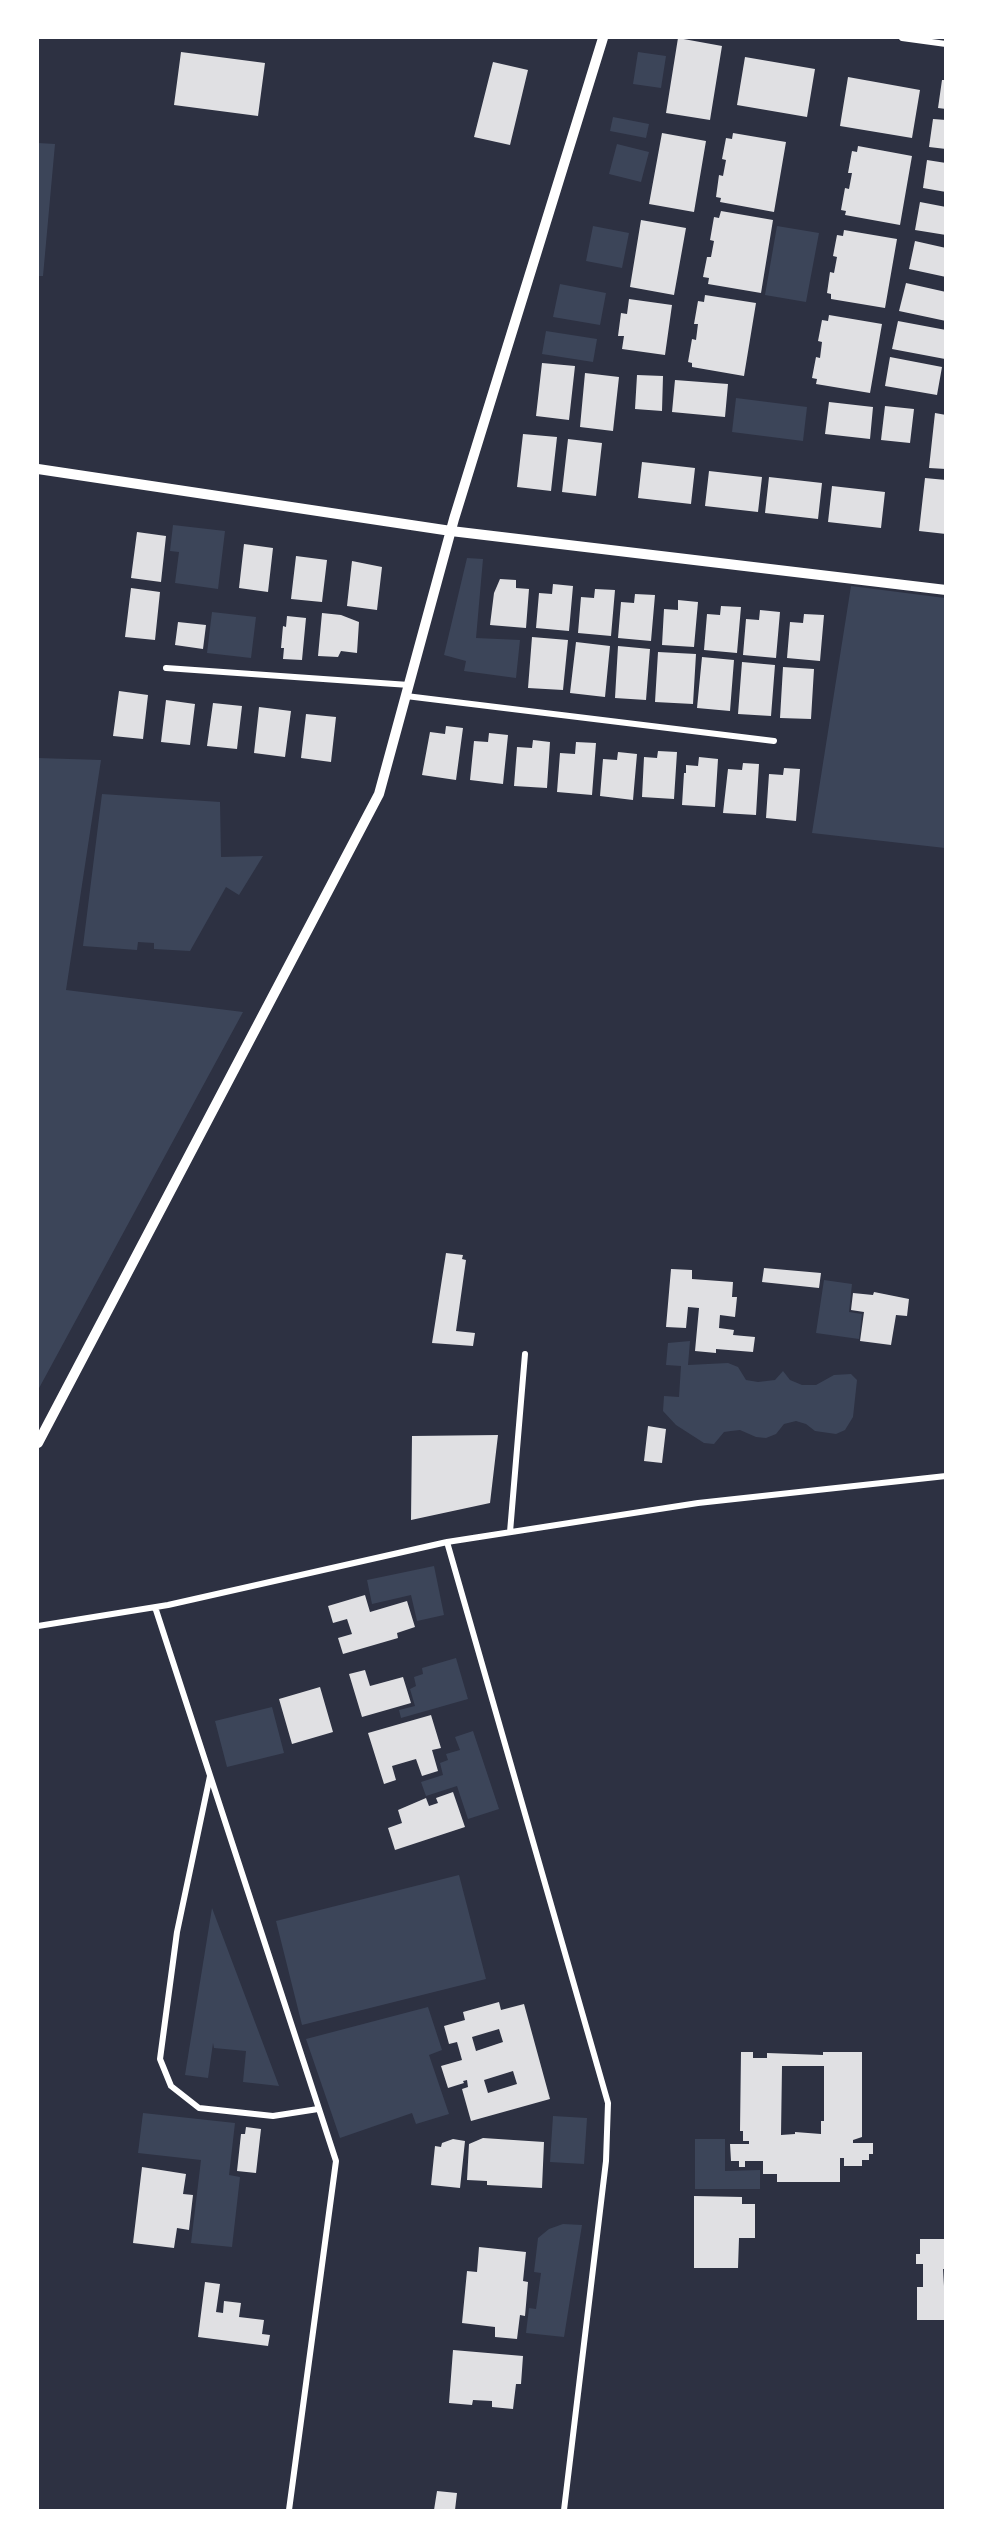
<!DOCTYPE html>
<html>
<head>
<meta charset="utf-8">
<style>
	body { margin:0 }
	#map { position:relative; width:983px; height:2548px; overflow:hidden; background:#2d3142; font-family:Montserrat,sans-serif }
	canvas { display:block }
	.frame { position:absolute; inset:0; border:39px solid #fff; pointer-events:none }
</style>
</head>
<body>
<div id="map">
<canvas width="983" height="2548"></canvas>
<div class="frame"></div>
</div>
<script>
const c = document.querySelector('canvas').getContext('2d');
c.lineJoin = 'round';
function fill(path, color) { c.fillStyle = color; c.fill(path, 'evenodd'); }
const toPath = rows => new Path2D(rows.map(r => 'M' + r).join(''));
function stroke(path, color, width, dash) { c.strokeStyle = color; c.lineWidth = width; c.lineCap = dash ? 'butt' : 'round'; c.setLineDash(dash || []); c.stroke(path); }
const green = toPath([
	[638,52,666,56,661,88,633,84],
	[613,117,649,124,646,138,610,131],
	[38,143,55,144,43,276,38,276],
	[617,144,649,152,641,182,609,174],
	[593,226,629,233,622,268,586,261],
	[777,226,819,233,806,302,765,295],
	[560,284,606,293,600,325,553,317],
	[546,331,597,339,593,362,542,354],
	[736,398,807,407,803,441,732,432],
	[173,525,225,531,218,589,175,583,179,552,170,551],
	[467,558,483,559,476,638,520,640,516,678,464,671,466,661,444,655],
	[851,586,945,598,945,848,812,833],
	[212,612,256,617,251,658,207,653],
	[38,758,101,760,66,990,243,1012,38,1390],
	[102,794,220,802,221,857,263,856,239,895,226,887,190,951,154,949,154,943,138,942,137,950,83,946],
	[824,1280,852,1284,849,1312,862,1314,859,1339,816,1333],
	[690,1341,688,1365,728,1363,738,1367,746,1380,758,1382,775,1380,783,1371,790,1380,802,1385,816,1385,834,1375,851,1374,857,1380,853,1417,845,1430,836,1434,815,1431,806,1424,796,1421,784,1424,776,1434,766,1438,756,1437,740,1430,731,1431,724,1432,714,1444,704,1443,676,1425,663,1411,664,1396,679,1397,681,1366,666,1365,668,1343],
	[434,1566,444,1615,417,1621,411,1595,372,1604,367,1580],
	[456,1658,468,1699,401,1718,399,1710,415,1706,410,1689,416,1686,414,1677,423,1674,422,1668],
	[272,1707,284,1753,227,1767,215,1721],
	[473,1731,499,1809,468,1819,457,1786,426,1796,421,1782,443,1775,440,1763,448,1760,446,1754,460,1750,455,1737],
	[459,1875,486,1979,302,2025,276,1921],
	[212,1908,279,2086,243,2082,246,2051,214,2048,213,2043,208,2078,185,2075],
	[428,2007,442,2050,429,2055,449,2114,416,2124,412,2113,340,2138,306,2039],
	[143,2113,235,2123,229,2175,240,2177,232,2247,191,2243,201,2160,138,2153],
	[553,2116,587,2118,584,2164,550,2162],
	[695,2139,725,2139,725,2171,760,2170,760,2189,695,2189],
	[563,2224,582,2225,564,2337,526,2333,529,2308,536,2309,541,2273,534,2272,538,2238,549,2229]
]);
const building = toPath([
	[678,38,722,46,710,120,666,113],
	[181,52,265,63,258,116,174,105],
	[745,57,815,69,807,117,737,105],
	[493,62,528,70,510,145,474,137],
	[848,77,920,90,912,138,840,126],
	[942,80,946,80,946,109,938,108],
	[933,119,946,120,946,149,929,147],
	[662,133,706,141,694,212,649,204],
	[733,133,786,142,774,212,720,202,721,198,716,197,719,175,723,176,726,160,722,159,726,138,732,139],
	[858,146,912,156,900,225,845,215,846,211,841,210,845,188,849,189,852,173,848,173,852,151,857,152],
	[927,160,946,163,946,192,923,188],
	[920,202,946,207,946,235,915,230],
	[721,211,773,220,761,293,708,284,709,278,703,277,707,257,711,257,714,241,710,240,714,217,719,218],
	[641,220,686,228,674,295,630,287],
	[844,230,897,239,885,308,831,299,831,294,827,293,830,272,834,273,837,257,833,256,837,235,843,236],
	[915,241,946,248,946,277,909,269],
	[906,283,946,292,946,321,899,311],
	[705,295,756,303,744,376,692,367,692,363,688,362,692,339,696,340,698,324,694,324,698,301,704,302],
	[629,299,672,305,665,355,622,349,624,336,618,336,621,313,627,314],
	[829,315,882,324,870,393,816,384,817,379,812,378,816,357,820,358,822,342,818,341,822,320,828,321],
	[898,321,946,330,945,359,892,349],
	[890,357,942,367,937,395,885,386],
	[542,363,575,366,569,420,536,416],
	[585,373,619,377,613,431,580,427],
	[637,375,663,376,662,411,635,409],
	[675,380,728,384,725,417,672,412],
	[829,402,873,407,870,439,825,434],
	[885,406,914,409,910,443,881,440],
	[935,413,946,415,946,469,929,468],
	[523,434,557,437,551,491,517,487],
	[568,439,602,443,596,496,562,492],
	[642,462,695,468,691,504,638,498],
	[709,471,762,477,758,512,705,506],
	[769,477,822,483,818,519,765,513],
	[925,478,946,480,946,534,919,531],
	[832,486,885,492,881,528,828,522],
	[137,532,166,536,161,582,131,578],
	[244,544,273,548,268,592,239,588],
	[296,556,327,560,322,602,291,599],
	[352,561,382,567,377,610,347,606],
	[500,579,516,580,516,588,529,589,526,628,490,625,494,593],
	[553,584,573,586,569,631,536,628,539,593,552,594],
	[131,588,160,592,155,640,125,637],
	[595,589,615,590,611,636,578,633,581,597,594,598],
	[635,594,655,595,651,641,618,638,621,602,634,603],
	[678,600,698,602,694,647,662,645,664,609,678,610],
	[721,606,741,607,737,653,704,650,707,614,720,615],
	[760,610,780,612,776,658,743,655,746,619,759,620],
	[322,613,341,615,359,622,357,653,341,651,338,657,318,656],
	[804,614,824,615,820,661,787,658,790,622,803,623],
	[287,616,306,618,302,660,283,659,284,648,281,648,283,626,286,627],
	[178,622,206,625,203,649,175,645],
	[532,637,568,640,563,690,528,688],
	[576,642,610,646,605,697,570,693],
	[618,646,650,649,646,700,615,698],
	[658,652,696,654,693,704,655,702],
	[702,657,734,660,730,711,697,708],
	[742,662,775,665,771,716,738,714],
	[783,667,814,669,811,719,780,718],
	[119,691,148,695,143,739,113,736],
	[166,700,195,704,190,745,161,742],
	[213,703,242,706,237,749,207,746],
	[259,707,291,711,285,757,254,753],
	[306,714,336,717,331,762,301,758],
	[446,726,463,728,456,780,422,775,430,732,445,734],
	[489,733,508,735,503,784,470,780,474,741,488,742],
	[533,740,550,742,547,788,514,786,517,747,532,748],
	[576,742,596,743,592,795,557,792,560,753,575,754],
	[658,751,677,752,674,799,642,797,644,757,657,758],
	[618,752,637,754,633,800,600,796,603,759,617,760],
	[699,757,718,759,715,807,682,805,684,773,686,773,686,765,698,766],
	[743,763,759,764,756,815,723,813,728,769,742,770],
	[784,768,800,769,796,821,766,818,769,774,783,775],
	[446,1253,463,1255,462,1259,466,1260,456,1331,475,1333,473,1346,432,1343],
	[764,1268,821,1273,819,1288,762,1282],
	[671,1269,692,1270,692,1279,733,1282,732,1297,737,1297,735,1317,720,1315,719,1328,734,1330,733,1335,755,1337,753,1352,716,1349,716,1353,695,1351,699,1308,688,1307,686,1328,666,1327],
	[874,1292,909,1299,907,1316,896,1315,891,1345,860,1341,864,1312,851,1310,853,1293,873,1295],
	[648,1426,666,1429,662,1463,644,1461],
	[498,1435,490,1503,411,1520,412,1436],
	[365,1595,370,1612,407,1601,415,1627,397,1633,398,1638,343,1654,338,1638,352,1634,347,1619,333,1623,328,1606],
	[365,1670,370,1686,403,1677,411,1703,362,1717,349,1674],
	[320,1687,333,1732,292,1744,279,1699],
	[431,1715,441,1748,432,1750,438,1771,422,1776,416,1759,392,1766,396,1780,384,1784,368,1733],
	[453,1792,465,1827,395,1850,388,1828,402,1823,398,1810,426,1798,429,1806,438,1803,436,1798],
	[499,2002,501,2010,524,2004,550,2099,471,2121,462,2089,468,2087,467,2080,463,2081,464,2083,448,2088,441,2066,462,2060,457,2042,449,2044,444,2026,465,2020,463,2012],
	[499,2029,503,2042,476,2051,472,2037],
	[513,2071,517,2084,488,2093,484,2080],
	[741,2052,753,2052,753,2058,767,2058,767,2053,823,2055,823,2052,862,2052,862,2137,853,2140,853,2143,873,2143,873,2154,869,2154,869,2160,862,2160,862,2166,844,2166,844,2158,840,2158,840,2182,777,2182,777,2174,763,2174,763,2161,745,2161,745,2167,739,2167,739,2161,731,2161,730,2144,749,2144,749,2141,743,2141,743,2131,740,2131],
	[782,2066,824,2066,824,2121,821,2121,821,2134,795,2132,795,2134,781,2135],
	[246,2127,261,2129,256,2173,237,2171,241,2134,245,2134],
	[483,2138,544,2142,542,2188,487,2185,487,2181,467,2180,469,2144],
	[453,2139,465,2141,460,2188,431,2185,435,2146,441,2147,442,2143],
	[142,2167,186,2174,183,2194,193,2195,189,2230,177,2228,174,2248,133,2243],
	[694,2196,742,2197,742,2204,755,2204,755,2238,739,2238,738,2268,694,2268],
	[920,2239,946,2239,946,2269,943,2269,946,2320,917,2320,917,2287,923,2287,923,2264,916,2264,916,2254,920,2254],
	[479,2247,526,2252,523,2281,528,2282,525,2316,520,2315,517,2339,495,2337,495,2327,462,2323,467,2271,477,2272],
	[205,2282,220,2284,216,2312,223,2313,224,2301,241,2303,239,2317,264,2320,262,2334,270,2335,268,2346,198,2337],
	[453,2350,523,2356,521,2384,516,2384,513,2409,492,2407,492,2401,473,2400,472,2405,449,2403],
	[437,2491,457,2493,455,2510,434,2510]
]);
const minor = toPath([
	[902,38,946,44],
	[166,668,409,685],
	[406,696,774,741],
	[510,1532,525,1354],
	[447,1542,608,2103,606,2161,564,2510],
	[155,1607,336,2161,289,2510],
	[38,1626,168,1605,447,1542,698,1503,946,1476],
	[210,1776,177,1932,160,2059,171,2086,199,2108,273,2116,318,2109]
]);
const tertiary = toPath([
	[38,469,451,531,946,590],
	[38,1443,379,794,454,519,603,38]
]);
fill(green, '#3c4559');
fill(building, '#e0e0e3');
stroke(minor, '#fff', 6);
stroke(tertiary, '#fff', 10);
</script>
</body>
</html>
